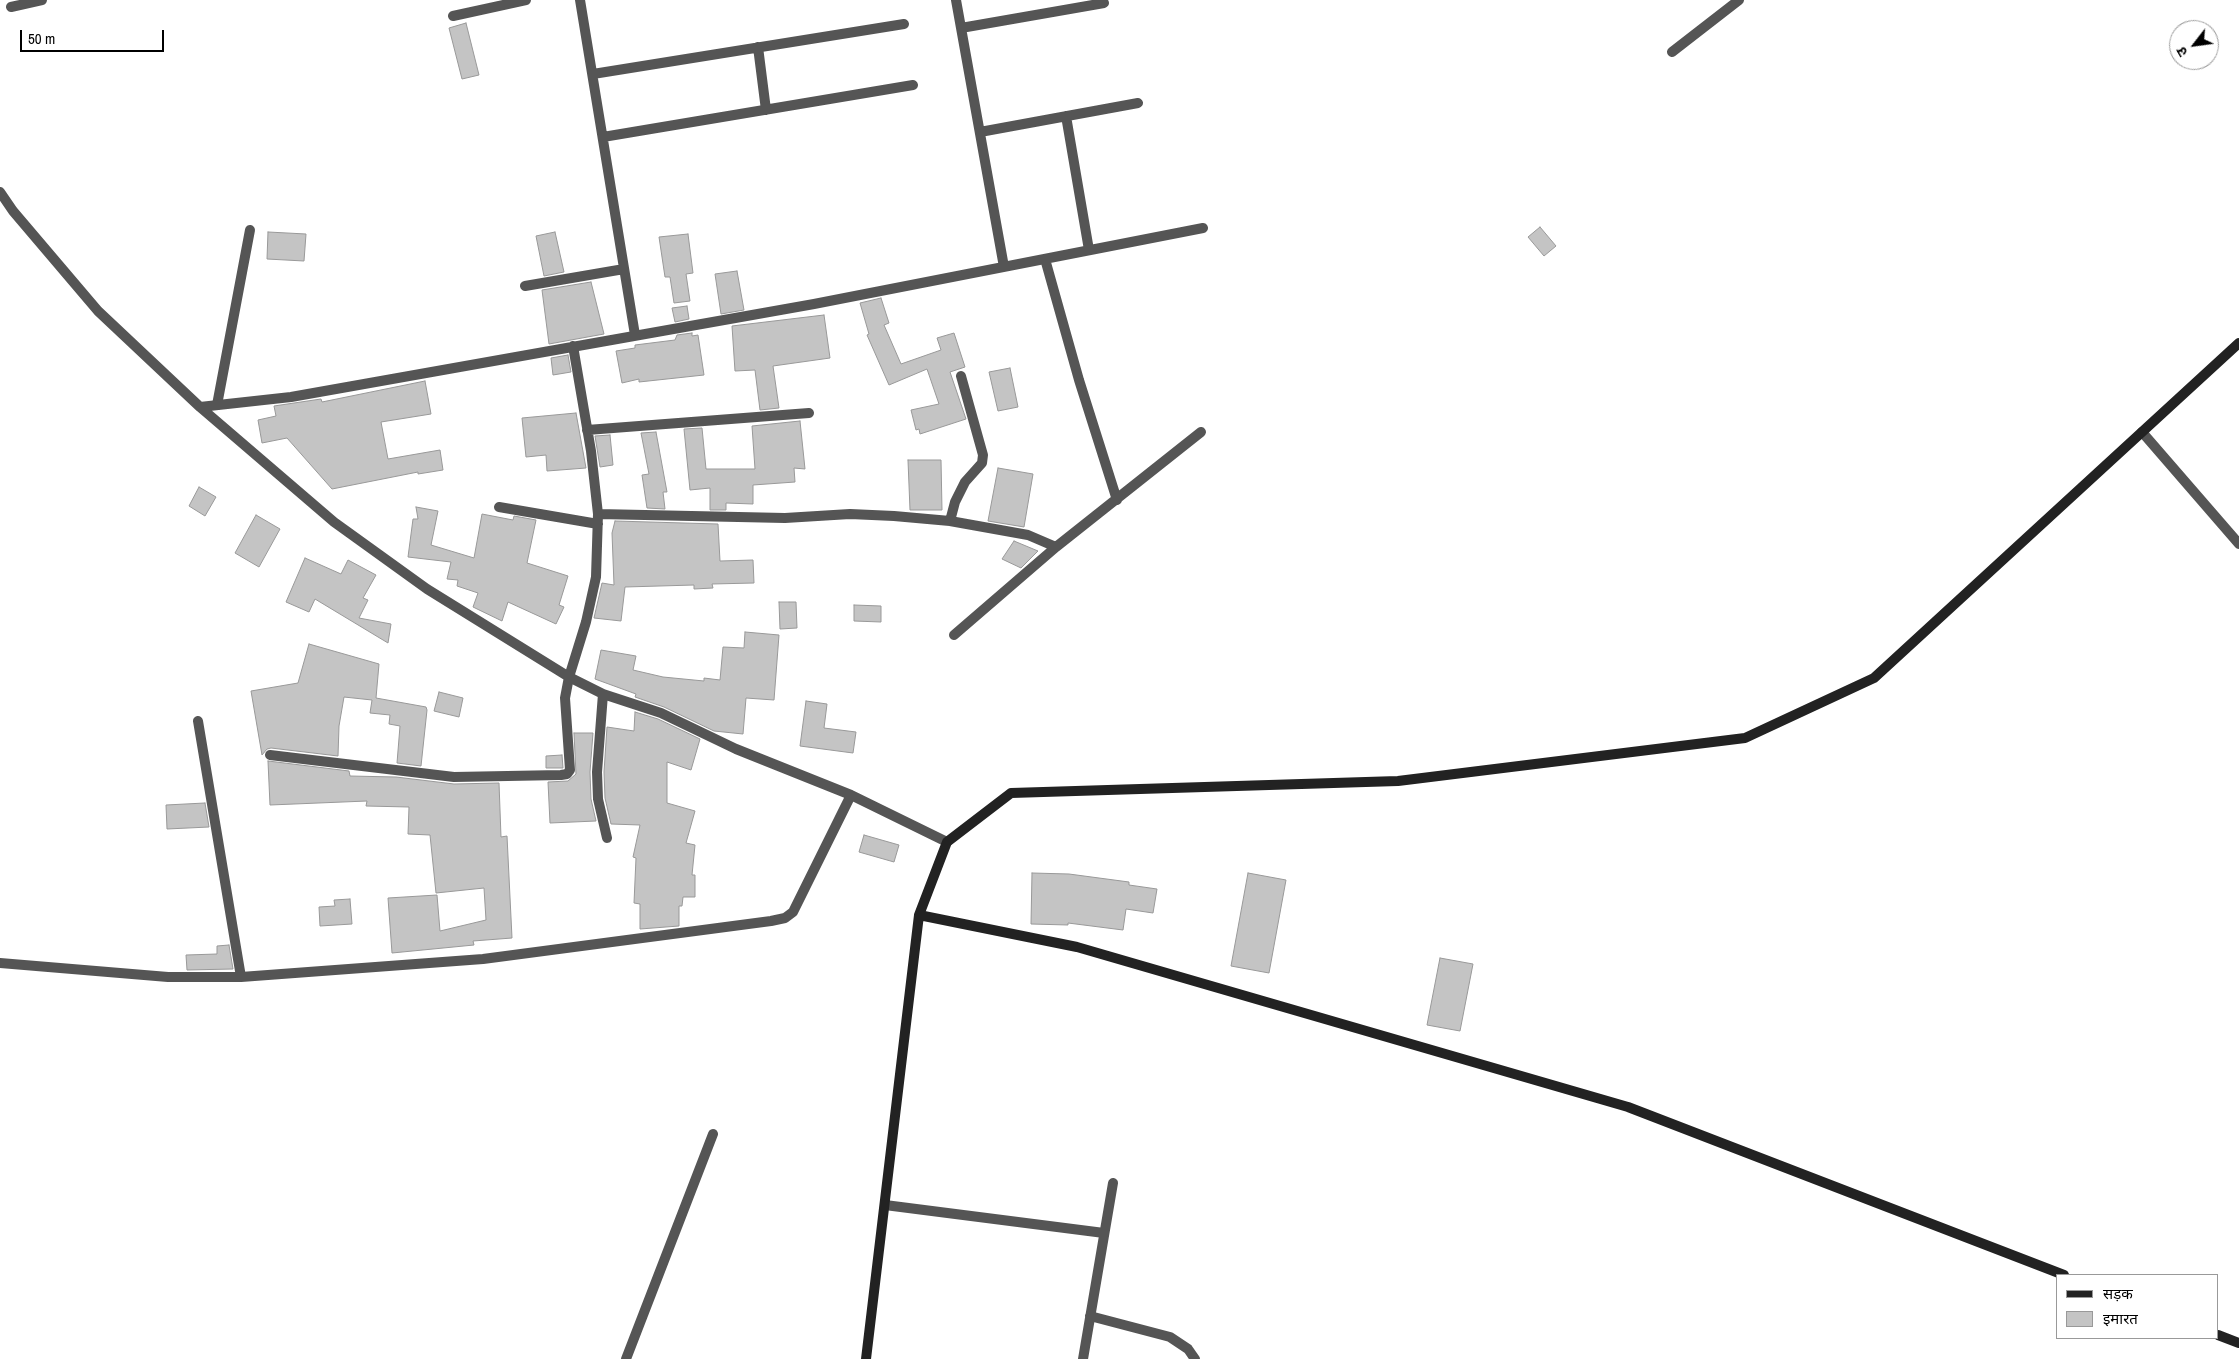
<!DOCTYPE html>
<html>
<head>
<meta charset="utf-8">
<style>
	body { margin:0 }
	#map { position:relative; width:2239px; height:1359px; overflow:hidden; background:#fff; font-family:"Archivo Narrow","Noto Sans Devanagari",sans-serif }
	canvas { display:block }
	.legend { position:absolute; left:2056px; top:1274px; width:162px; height:65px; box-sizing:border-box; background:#fff; border:1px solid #999; margin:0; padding:6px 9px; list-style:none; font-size:15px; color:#000 }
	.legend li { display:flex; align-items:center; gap:10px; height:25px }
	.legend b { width:25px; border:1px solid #999 }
	.north { position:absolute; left:2169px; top:20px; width:50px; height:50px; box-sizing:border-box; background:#fff; border:1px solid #999; border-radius:50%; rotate:240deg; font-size:14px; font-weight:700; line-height:20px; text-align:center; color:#000 }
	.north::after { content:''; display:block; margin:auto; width:18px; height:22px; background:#000; clip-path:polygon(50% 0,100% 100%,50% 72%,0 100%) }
	.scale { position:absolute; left:20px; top:30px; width:144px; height:22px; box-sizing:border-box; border:2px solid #000; border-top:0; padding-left:6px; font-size:15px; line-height:18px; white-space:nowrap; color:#000; -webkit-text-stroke:4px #fff; paint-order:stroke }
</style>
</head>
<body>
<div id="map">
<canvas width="2239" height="1359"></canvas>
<ul class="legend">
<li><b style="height:6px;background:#222"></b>सड़क</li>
<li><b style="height:14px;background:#c4c4c4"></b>इमारत</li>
</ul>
<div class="north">उ</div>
<div class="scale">50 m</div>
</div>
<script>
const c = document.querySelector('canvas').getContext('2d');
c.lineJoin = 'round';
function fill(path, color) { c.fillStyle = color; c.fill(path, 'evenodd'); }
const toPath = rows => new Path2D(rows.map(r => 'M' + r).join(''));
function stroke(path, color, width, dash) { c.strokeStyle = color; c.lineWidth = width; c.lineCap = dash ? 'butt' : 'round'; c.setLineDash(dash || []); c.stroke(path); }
const building = toPath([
	[466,23,479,75,462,79,449,28,466,23],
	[1540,227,1556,246,1544,256,1528,237,1540,227],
	[268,232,306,234,304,261,267,259,268,232],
	[555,232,564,272,544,276,536,236,555,232],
	[688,234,693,273,686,274,690,301,674,303,670,277,665,277,659,237,688,234],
	[737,271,744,310,721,314,715,274,737,271],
	[591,282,604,334,549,344,542,290,591,282],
	[881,298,889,323,884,325,901,364,941,350,937,338,954,333,965,367,950,372,966,419,920,434,919,429,916,430,911,410,939,404,927,369,889,385,867,335,869,334,860,303,881,298],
	[687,306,689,319,675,322,672,308,687,306],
	[824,315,830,358,773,366,779,408,760,410,755,370,735,371,732,326,824,315],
	[692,333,692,336,698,335,704,375,639,382,639,379,622,383,616,351,635,348,635,345,675,340,677,335,692,333],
	[568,355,571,372,553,375,551,358,568,355],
	[1010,368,1018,407,998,411,989,372,1010,368],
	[425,381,431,414,381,422,388,459,440,450,443,470,418,474,418,472,332,489,287,438,262,443,258,420,276,416,274,406,321,399,322,402,425,381],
	[576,413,586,468,547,471,546,455,526,457,522,418,576,413],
	[800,421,805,469,794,468,795,482,753,485,753,504,726,503,726,510,710,510,710,488,690,490,684,429,702,428,706,469,755,469,752,426,800,421],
	[656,432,667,492,663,492,665,509,647,508,642,475,649,474,641,433,656,432],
	[610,435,613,465,600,467,595,436,610,435],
	[908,460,941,460,942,510,910,510,908,460],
	[998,468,1033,474,1024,527,988,521,998,468],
	[199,487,216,497,205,516,189,506,199,487],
	[416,507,438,511,431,545,474,558,482,514,513,520,514,516,536,520,527,563,568,576,559,605,564,607,556,624,508,602,502,621,473,607,478,593,457,586,458,580,447,579,451,562,408,557,413,519,418,519,416,507],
	[256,515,280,529,259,567,235,553,256,515],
	[615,521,718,524,720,561,753,560,754,583,712,584,713,588,694,589,694,585,625,587,621,621,594,618,602,583,614,585,612,533,615,521],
	[1014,541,1038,551,1021,568,1002,559,1014,541],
	[305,558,341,574,348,560,376,575,363,598,368,600,359,618,391,624,388,643,315,599,309,612,286,602,305,558],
	[779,602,796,602,797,628,780,629,779,602],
	[854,605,881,606,881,622,854,621,854,605],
	[745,632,779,635,774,700,746,698,743,734,714,731,664,707,635,697,636,694,595,679,601,650,636,656,633,670,663,677,704,681,704,678,720,680,723,647,744,648,745,632],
	[309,644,379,664,376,698,426,707,427,710,421,766,397,763,400,726,389,724,390,715,370,713,372,700,344,697,339,726,338,756,271,748,267,749,262,755,251,691,298,683,309,644],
	[439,692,463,698,459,717,434,711,439,692],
	[806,701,827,704,824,728,856,732,853,753,800,746,806,701],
	[635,712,658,719,700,739,691,770,667,762,667,803,695,811,686,843,695,845,692,875,695,875,695,897,683,897,682,906,679,906,679,926,640,929,640,904,634,903,636,858,633,857,640,825,611,824,605,798,604,772,607,727,634,731,635,712],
	[574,733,593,733,590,772,591,799,596,821,550,823,548,782,568,781,576,774,574,733],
	[562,755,563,768,546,768,546,756,562,755],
	[268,761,349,771,350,776,396,777,454,784,499,783,501,837,507,836,512,938,473,941,474,945,392,953,388,898,437,895,440,931,486,920,484,888,436,893,430,835,408,834,409,807,366,806,367,801,270,805,268,761],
	[205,803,209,827,167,829,166,805,205,803],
	[864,835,899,845,894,862,859,852,864,835],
	[1032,873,1069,874,1129,882,1129,885,1157,889,1153,913,1126,909,1123,930,1068,923,1068,925,1031,924,1032,873],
	[1248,873,1286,880,1269,973,1231,966,1248,873],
	[350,899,352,924,320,926,319,907,335,906,334,900,350,899],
	[229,945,233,969,187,970,186,955,217,954,217,946,229,945],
	[1440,958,1473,964,1460,1031,1427,1025,1440,958]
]);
const lane = toPath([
	[217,405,250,230]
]);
const street = toPath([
	[580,0,635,335],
	[956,0,1004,267],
	[11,7,42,0],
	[453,16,526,0],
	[961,28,1104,3],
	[758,47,766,110],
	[1672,52,1739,0],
	[593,74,904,24],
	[1066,116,1089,250],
	[980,132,1138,103],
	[603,137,913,85],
	[0,192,13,211,98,311,200,407,334,522,427,589,569,677,603,694,661,713,736,749,851,795,947,842],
	[1045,259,1079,380,1117,500],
	[525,286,624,269],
	[200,407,291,397,814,304,1203,228],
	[587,430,809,413],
	[2142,432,2239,544],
	[499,507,598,524],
	[598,514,785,518,850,514,894,516,950,521,1028,535,1056,547],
	[950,521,955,502,965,482,982,463,983,455,961,376],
	[954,635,1056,547,1201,432],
	[603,694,597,772,598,799,607,838],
	[198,721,241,977],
	[270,755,454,777,561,775,567,774,570,770,565,698,569,677,586,622,596,577,598,514,591,451,573,346],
	[0,963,168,977,241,977,483,959,771,921,785,918,793,912,851,795],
	[885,1205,1104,1233],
	[1090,1316,1170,1337,1188,1349,1195,1359],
	[626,1359,713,1134],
	[1083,1359,1113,1183]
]);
const secondary = toPath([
	[919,915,1077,947,1628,1107,2064,1275],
	[2218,1335,2239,1343],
	[866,1359,919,915,947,842,1011,793,1398,781,1745,738,1874,678,2239,343]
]);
fill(building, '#c4c4c4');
stroke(building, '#999', 1);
stroke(lane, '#555', 10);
stroke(street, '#555', 10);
stroke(secondary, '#222', 10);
</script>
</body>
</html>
